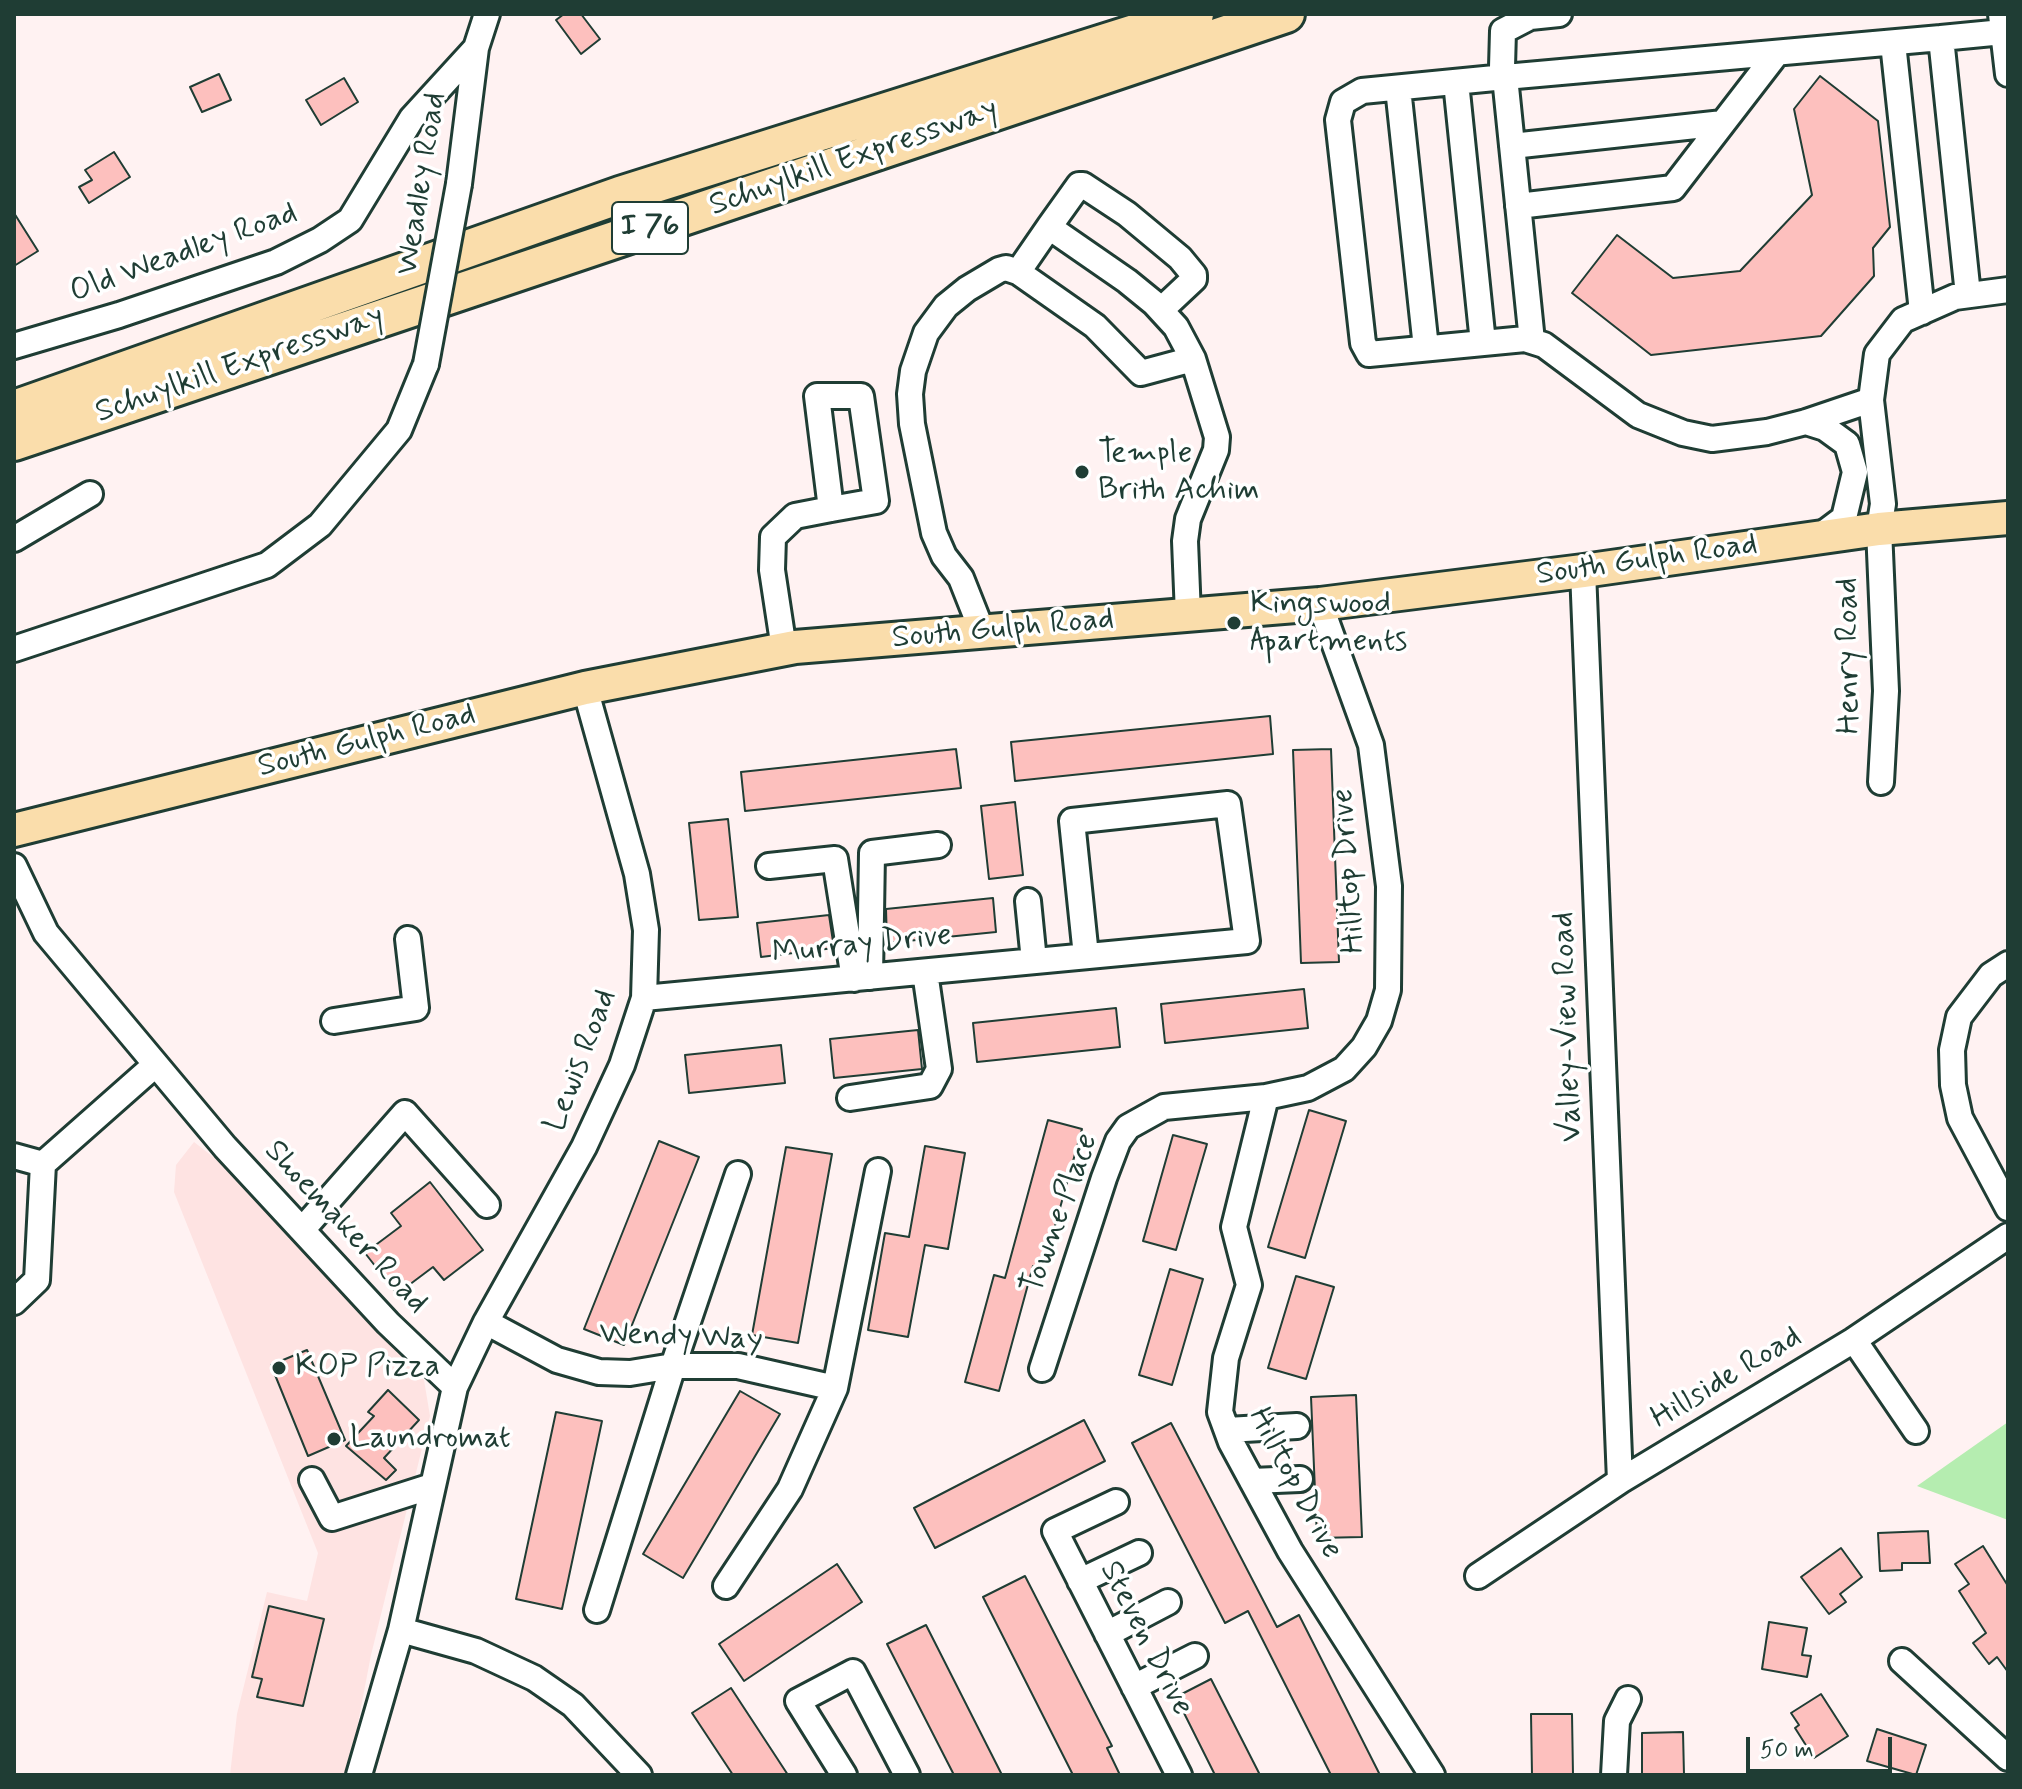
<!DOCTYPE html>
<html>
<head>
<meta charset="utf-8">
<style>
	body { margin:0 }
	#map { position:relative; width:2022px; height:1789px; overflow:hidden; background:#fff2f2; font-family:Mynerve,sans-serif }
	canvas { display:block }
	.frame { position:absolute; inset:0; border:16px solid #1f3d34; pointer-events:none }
	.scale { position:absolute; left:1746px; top:1737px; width:146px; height:36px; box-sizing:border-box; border:4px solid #1f3d34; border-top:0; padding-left:10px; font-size:24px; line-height:28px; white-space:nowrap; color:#1f3d34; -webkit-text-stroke:6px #fff; paint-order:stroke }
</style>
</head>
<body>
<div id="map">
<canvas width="2022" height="1789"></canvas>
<div class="frame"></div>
<div class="scale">50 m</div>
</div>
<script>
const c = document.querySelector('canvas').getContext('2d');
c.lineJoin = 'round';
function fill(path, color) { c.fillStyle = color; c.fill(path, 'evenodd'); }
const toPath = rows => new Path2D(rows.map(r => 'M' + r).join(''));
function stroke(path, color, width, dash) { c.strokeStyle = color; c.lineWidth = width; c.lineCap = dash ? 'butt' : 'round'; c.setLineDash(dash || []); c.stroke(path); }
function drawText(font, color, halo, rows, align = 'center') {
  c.font = font + ' Mynerve,sans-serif'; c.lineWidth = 7; c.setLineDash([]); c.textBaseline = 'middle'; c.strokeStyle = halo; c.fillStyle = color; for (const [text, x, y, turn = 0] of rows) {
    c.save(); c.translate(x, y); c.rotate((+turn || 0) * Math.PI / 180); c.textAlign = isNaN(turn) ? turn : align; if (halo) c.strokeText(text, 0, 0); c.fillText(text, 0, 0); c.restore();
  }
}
const built = toPath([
	[194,1142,230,1170,424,1380,430,1416,371,1655,348,1775,230,1775,237,1714,267,1592,307,1601,318,1553,174,1192,176,1165]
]);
const green = toPath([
	[2008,1422,2008,1520,1917,1486]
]);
const building = toPath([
	[564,14,581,14,600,39,581,54,556,20,564,14],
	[219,74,231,100,202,112,190,87,219,74],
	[1820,76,1878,121,1890,227,1873,248,1874,276,1821,336,1651,355,1572,293,1617,235,1673,278,1740,271,1812,195,1794,109,1820,76],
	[344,78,358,102,321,125,306,100,344,78],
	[114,152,130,177,89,203,79,187,92,180,85,170,114,152],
	[14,213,38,251,14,266,14,213],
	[1270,716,1273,754,1015,781,1011,742,1270,716],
	[956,749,961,788,745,811,741,772,956,749],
	[1331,749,1339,962,1301,963,1293,750,1331,749],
	[1015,802,1023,875,989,879,981,806,1015,802],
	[728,819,738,917,699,920,689,823,728,819],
	[993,898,996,932,887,943,886,909,993,898],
	[829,915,834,948,761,957,757,923,829,915],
	[1304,989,1308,1028,1165,1043,1161,1004,1304,989],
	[1116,1008,1120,1047,977,1062,973,1023,1116,1008],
	[918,1030,922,1069,834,1078,830,1039,918,1030],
	[781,1045,785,1083,689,1093,685,1055,781,1045],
	[1309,1110,1346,1121,1305,1258,1268,1247,1309,1110],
	[1048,1120,1082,1129,1043,1269,1033,1266,999,1391,965,1382,994,1275,1005,1278,1048,1120],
	[1173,1135,1207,1144,1176,1250,1143,1241,1173,1135],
	[659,1141,699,1157,624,1345,584,1329,659,1141],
	[925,1146,965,1153,948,1249,925,1245,908,1337,868,1330,885,1233,909,1237,925,1146],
	[786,1147,832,1154,798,1343,752,1335,786,1147],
	[430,1182,483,1250,444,1280,433,1267,397,1294,365,1253,401,1226,391,1213,430,1182],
	[1170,1269,1203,1279,1172,1385,1139,1375,1170,1269],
	[1296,1276,1334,1287,1306,1379,1268,1368,1296,1276],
	[307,1350,345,1440,308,1456,271,1365,307,1350],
	[388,1390,419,1420,384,1458,396,1470,386,1480,346,1446,374,1416,368,1412,388,1390],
	[740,1391,780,1414,683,1578,643,1554,740,1391],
	[1356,1395,1362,1537,1317,1538,1311,1397,1356,1395],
	[556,1412,602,1421,562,1609,516,1599,556,1412],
	[1084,1420,1105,1461,935,1548,914,1508,1084,1420],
	[1171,1423,1277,1627,1299,1615,1380,1775,1331,1775,1248,1611,1225,1623,1132,1443,1171,1423],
	[1928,1531,1930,1563,1902,1563,1902,1570,1880,1571,1878,1533,1928,1531],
	[1983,1546,2008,1586,2008,1672,1997,1657,1989,1664,1973,1643,1986,1633,1959,1591,1969,1584,1955,1564,1983,1546],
	[1841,1548,1862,1577,1840,1594,1846,1602,1829,1614,1801,1577,1841,1548],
	[837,1564,862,1602,744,1681,719,1644,837,1564],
	[1025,1576,1112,1746,1107,1748,1120,1775,1073,1775,983,1597,1025,1576],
	[269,1606,324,1619,303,1706,257,1697,262,1679,252,1677,269,1606],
	[1769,1622,1807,1628,1802,1655,1811,1656,1807,1677,1762,1669,1769,1622],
	[926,1625,1002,1775,954,1775,887,1644,926,1625],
	[1211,1679,1260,1775,1215,1775,1176,1697,1211,1679],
	[731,1688,788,1775,733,1775,692,1713,731,1688],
	[1821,1694,1848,1736,1814,1758,1795,1728,1799,1725,1791,1713,1821,1694],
	[1531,1714,1572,1714,1573,1775,1532,1775,1531,1714],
	[1877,1729,1926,1745,1916,1775,1867,1761,1877,1729],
	[1683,1732,1684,1775,1642,1775,1642,1733,1683,1732]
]);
const minor = toPath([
	[1559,14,1530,17,1503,31,1502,67,1505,77,1362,91,1343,102,1338,120,1363,343,1369,354,1525,339,1544,345,1638,415,1683,433,1712,439,1767,432,1806,422,1871,400],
	[2001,14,2008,74],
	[1941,38,2003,32],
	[1893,43,1922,312],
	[1456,82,1483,343],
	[1398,88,1426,348],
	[1512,146,1723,123,1777,53],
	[459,184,476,48,487,14],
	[1518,206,1673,188,1723,123],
	[1049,227,1079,185,1083,185,1127,214,1180,258,1194,275,1194,279,1161,310],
	[1018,272,1095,326,1141,373,1193,359],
	[1532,341,1505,77,1941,38,1968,295],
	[14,346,119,315,276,262,320,240,350,220,412,118,476,48],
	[1806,422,1825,428,1847,444,1855,472,1844,518,1820,536],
	[14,539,90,494],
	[1583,571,1620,1481],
	[1320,604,1371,745,1389,886,1388,990,1379,1021,1364,1047,1344,1069,1308,1088,1266,1097,1234,1227,1249,1285,1226,1358,1220,1412,1231,1442,1290,1551,1432,1775],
	[982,631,961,578,944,556,934,533,912,424,910,394,913,371,926,333,946,306,967,289,999,270,1006,268,1018,272,1049,227,1127,281,1154,303,1176,327,1193,359,1217,437,1216,450,1188,519,1185,541,1188,615],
	[14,649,267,565,320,525,399,430,426,364],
	[784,649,772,570,773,537,795,516,831,509,876,501,861,396,817,396,831,509],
	[1881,782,1886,691,1879,529,1883,504,1871,400,1877,354,1903,320,1955,297,2008,290],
	[14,866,46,933,225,1147,388,1323,455,1387,401,1630,359,1775],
	[769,866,835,859,854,979],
	[1028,901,1034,961],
	[2008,964,1991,975,1959,1017,1952,1050,1953,1085,1960,1118,2008,1208],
	[870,977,872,853,938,845],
	[644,998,1247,941,1228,804,1072,821,1086,956],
	[334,1021,416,1008,408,939],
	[850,1098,930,1086,939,1069,925,972],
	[14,1156,43,1164,155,1065],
	[302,1230,405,1113,487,1205],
	[14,1302,37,1280,43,1164],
	[486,1322,557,1360,599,1372,630,1373,673,1366,738,1366,835,1388],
	[1854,1340,1916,1431],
	[1042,1369,1104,1178,1118,1141,1128,1127,1164,1107,1266,1097],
	[455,1387,486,1322,584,1147,622,1065,644,998,646,930,637,874,585,688],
	[1227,1430,1297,1426],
	[312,1480,332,1518,432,1486],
	[1252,1481,1300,1479],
	[1116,1502,1055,1531,1179,1775],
	[1478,1576,1620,1481,1854,1340,2008,1236],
	[1080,1581,1139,1553],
	[726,1586,790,1489,835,1388,878,1171],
	[597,1610,673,1366,738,1174],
	[401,1630,476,1651,534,1678,573,1705,639,1775],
	[1107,1634,1168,1602],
	[1902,1661,2008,1758],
	[1134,1687,1195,1656],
	[844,1775,798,1701,853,1672,907,1775],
	[1614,1775,1617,1721,1628,1699]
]);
const major = toPath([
	[14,830,585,688,795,647,1320,604,1583,571,1879,529,2008,518]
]);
const highway = toPath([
	[14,409,620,195,1195,14],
	[14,442,1286,14]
]);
const minorBridge = toPath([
	[426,364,459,184]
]);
const markers = [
	[1082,472,8,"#1f3d34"],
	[1234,623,8,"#1f3d34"],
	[279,1368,8,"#1f3d34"],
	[334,1439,8,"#1f3d34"]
];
const shields = [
	[650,228,76]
];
const shieldNames = [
	["I 76",650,228]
];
const streetNames = [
	["Schuylkill Expressway",854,159,-19],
	["Weadley Road",423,184,-81],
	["Old Weadley Road",184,254,-20],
	["Schuylkill Expressway",240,366,-19],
	["South Gulph Road",1647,561,-8],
	["South Gulph Road",1003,630,-5],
	["Henry Road",1850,656,-91],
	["South Gulph Road",367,742,-14],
	["Hilltop Drive",1350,871,-94],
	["Murray Drive",862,946,-6],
	["Valley-View Road",1569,1027,-92],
	["Lewis Road",582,1061,-69],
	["Towne Place",1061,1214,-70],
	["Shoemaker Road",345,1228,47],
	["Wendy Way",681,1338,2],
	["Hillside Road",1727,1379,-31],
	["Hilltop Drive",1294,1484,62],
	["Steven Drive",1145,1639,63]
];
const poiNames = [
	["Temple",1098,454],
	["Brith Achim",1098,491],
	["Kingswood",1250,605],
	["Apartments",1250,642],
	["KOP Pizza",295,1368],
	["Laundromat",350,1439]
];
fill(built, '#fee3e2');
fill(green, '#b5edb0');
fill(building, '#fdc0be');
stroke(building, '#1f3d34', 2);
stroke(minor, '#1f3d34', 30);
stroke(major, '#1f3d34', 38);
stroke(highway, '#1f3d34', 42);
stroke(minor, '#fff', 24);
stroke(major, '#faddab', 32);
stroke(highway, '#faddab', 36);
stroke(minorBridge, '#1f3d34', 30, []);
stroke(minorBridge, '#fff', 24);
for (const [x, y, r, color] of markers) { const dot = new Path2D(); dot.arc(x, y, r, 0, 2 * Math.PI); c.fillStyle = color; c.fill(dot); stroke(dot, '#fff', 3); }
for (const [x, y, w] of shields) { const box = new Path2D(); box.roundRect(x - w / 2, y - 26, w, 52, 6); c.fillStyle = '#fff'; c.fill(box); stroke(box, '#1f3d34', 2); }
drawText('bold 30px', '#1f3d34', null, shieldNames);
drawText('32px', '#1f3d34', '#fff', streetNames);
drawText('32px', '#1f3d34', '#fff', poiNames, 'left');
</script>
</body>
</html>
